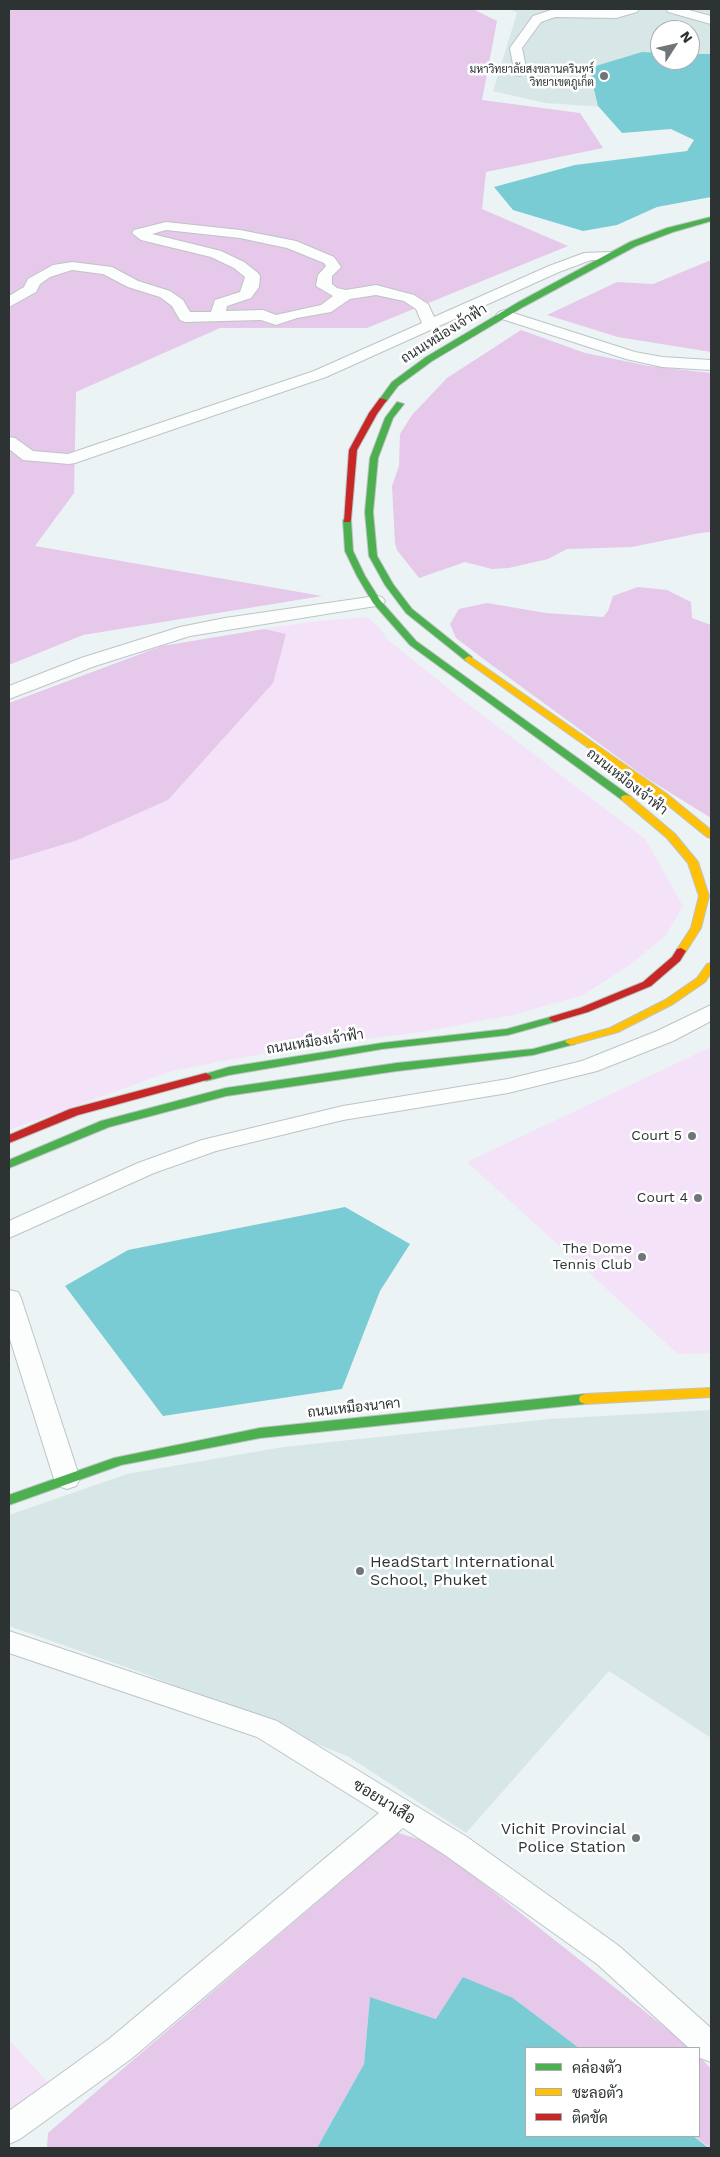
<!DOCTYPE html>
<html>
<head>
<meta charset="utf-8">
<style>
	body { margin:0 }
	#map { position:relative; width:720px; height:2157px; overflow:hidden; background:#ecf3f4; font-family:"Work Sans",Sarabun,sans-serif }
	canvas { display:block }
	.frame { position:absolute; inset:0; border:10px solid #2d3333; pointer-events:none }
	.legend { position:absolute; left:525px; top:2047px; width:175px; height:90px; box-sizing:border-box; background:#fff; border:1px solid #abadad; margin:0; padding:6px 9px; list-style:none; font-size:15px; color:#2d3333 }
	.legend li { display:flex; align-items:center; gap:10px; height:25px }
	.legend b { width:25px; border:1px solid #abadad }
	.north { position:absolute; left:650px; top:20px; width:50px; height:50px; box-sizing:border-box; background:#fff; border:1px solid #abadad; border-radius:50%; rotate:55deg; font-size:14px; font-weight:700; line-height:20px; text-align:center; color:#2d3333 }
	.north::after { content:''; display:block; margin:auto; width:18px; height:22px; background:#707677; clip-path:polygon(50% 0,100% 100%,50% 72%,0 100%) }
</style>
</head>
<body>
<div id="map">
<canvas width="720" height="2157"></canvas>
<div class="frame"></div>
<ul class="legend">
<li><b style="height:6px;background:#4caf50"></b>คล่องตัว</li>
<li><b style="height:6px;background:#ffc107"></b>ชะลอตัว</li>
<li><b style="height:6px;background:#c62828"></b>ติดขัด</li>
</ul>
<div class="north">N</div>
</div>
<script>
const c = document.querySelector('canvas').getContext('2d');
c.lineJoin = 'round';
function fill(path, color) { c.fillStyle = color; c.fill(path, 'evenodd'); }
const toPath = rows => new Path2D(rows.map(r => 'M' + r).join(''));
function stroke(path, color, width, dash) { c.strokeStyle = color; c.lineWidth = width; c.lineCap = dash ? 'butt' : 'round'; c.setLineDash(dash || []); c.stroke(path); }
function drawText(font, color, halo, rows, align = 'center') {
  c.font = font + ' "Work Sans",Sarabun,sans-serif'; c.lineWidth = 5; c.setLineDash([]); c.textBaseline = 'middle'; c.strokeStyle = halo; c.fillStyle = color; for (const [text, x, y, turn = 0] of rows) {
    c.save(); c.translate(x, y); c.rotate((+turn || 0) * Math.PI / 180); c.textAlign = isNaN(turn) ? turn : align; if (halo) c.strokeText(text, 0, 0); c.fillText(text, 0, 0); c.restore();
  }
}
const built = toPath([
	[509,9,711,9,711,138,678,112,545,103,493,91,517,13],
	[660,30,690,30,690,60,660,60],
	[711,1410,711,1738,609,1671,466,1833,349,1757,148,1675,9,1626,9,1515,127,1474,283,1447,549,1419]
]);
const green = toPath([
	[367,617,379,627,387,639,464,701,646,840,683,906,666,935,628,966,583,995,513,1015,421,1032,287,1049,172,1071,9,1130,9,861,75,841,285,635,264,629,318,621],
	[711,1047,711,1353,678,1354,467,1162],
	[9,2040,52,2087,9,2114]
]);
const forest = toPath([
	[9,9,473,9,497,21,482,100,580,113,603,148,486,172,482,209,568,246,367,328,220,328,76,392,74,493,35,546,322,596,83,635,9,665],
	[711,260,711,352,618,337,547,315,617,282,653,284],
	[521,330,585,353,649,366,711,373,711,532,700,533,632,547,567,549,548,559,509,568,492,569,465,562,419,578,397,550,395,543,392,486,399,466,400,434,412,415,447,378],
	[638,587,667,590,691,602,692,618,711,625,711,818,645,777,489,663,456,638,450,624,459,609,487,603,546,613,603,617,608,611,613,596],
	[264,629,286,634,273,683,168,800,75,841,9,861,9,703,162,646],
	[398,1833,432,1843,691,2048,579,2048,513,1998,436,2019,370,1997,364,2064,317,2148,47,2148,48,2133],
	[699,2056,711,2069,711,2148,693,2136,699,2136]
]);
const water = toPath([
	[642,52,660,53,660,60,690,60,690,54,711,54,711,197,657,207,617,225,583,231,513,210,494,187,575,165,687,151,694,140,671,129,622,133,598,106,589,68],
	[345,1207,410,1244,380,1291,342,1389,163,1416,65,1286,128,1250],
	[463,1977,513,1998,579,2048,526,2048,526,2136,693,2136,709,2148,317,2148,364,2064,370,1997,436,2019]
]);
const street = toPath([
	[554,9,615,10,639,9,637,12,616,18,555,17,541,22,522,48,527,72,520,76,515,75,510,48,533,16,554,9],
	[666,9,685,9,711,16,711,24,668,12,666,9],
	[166,222,240,230,296,241,334,257,341,267,332,276,332,284,337,288,346,290,376,285,414,295,428,304,434,317,549,266,584,253,610,252,617,256,610,260,591,260,559,272,326,377,75,463,69,464,23,460,9,449,9,437,15,438,33,451,68,454,314,371,422,323,416,309,404,301,376,295,350,299,331,312,297,318,276,325,261,320,185,322,180,320,172,306,160,297,128,287,103,274,72,270,50,277,40,284,36,292,9,307,9,296,24,287,28,279,53,265,72,262,112,267,138,281,170,291,183,300,190,312,211,312,215,300,240,292,245,277,234,268,211,257,141,240,132,233,134,230,166,222],
	[166,230,240,238,287,248,324,263,326,266,318,275,316,286,333,296,321,305,276,315,263,310,226,311,227,306,251,298,259,287,260,276,258,273,244,262,221,251,152,234,166,230],
	[504,310,635,352,662,357,711,360,711,370,662,367,626,359,499,318,496,315,499,312,504,310],
	[376,596,382,597,385,601,382,605,190,636,95,666,9,699,9,686,81,658,180,627,225,618,376,596],
	[711,1005,711,1021,673,1041,597,1071,508,1093,343,1120,216,1151,154,1173,9,1238,9,1221,138,1163,202,1140,343,1106,508,1079,582,1061,657,1031,711,1005],
	[9,1290,18,1292,21,1298,80,1479,76,1486,67,1489,58,1486,54,1479,9,1336,9,1290],
	[9,1631,277,1721,467,1837,619,1946,711,2028,711,2062,700,2058,699,2048,689,2048,597,1964,445,1855,403,1828,131,2059,20,2139,9,2144,9,2111,109,2039,379,1813,257,1737,9,1653,9,1631]
]);
const fast = toPath([
	[711,217,711,221,673,232,636,246,523,307,432,361,398,386,386,402,379,400,392,382,426,357,517,303,630,242,667,228,711,217],
	[397,402,404,404,393,418,378,458,373,512,377,556,393,584,412,609,472,657,472,661,466,661,406,613,385,585,369,556,365,512,370,458,385,418,397,402],
	[347,517,351,520,353,551,365,576,380,600,416,641,630,796,631,798,630,800,622,800,410,645,373,603,357,576,345,551,343,520,347,517],
	[554,1016,559,1019,558,1021,508,1035,382,1049,229,1075,206,1081,200,1077,202,1075,229,1067,382,1043,507,1029,554,1016],
	[571,1039,575,1040,577,1042,575,1044,533,1055,397,1071,226,1096,109,1127,9,1168,9,1160,101,1121,226,1088,397,1063,533,1049,571,1039],
	[585,1394,590,1396,591,1399,590,1402,585,1404,260,1438,121,1465,9,1505,9,1495,114,1458,260,1428,585,1394]
]);
const slow = toPath([
	[469,656,667,794,711,830,711,838,707,837,659,798,466,661,464,659,469,656],
	[626,795,630,796,675,834,698,862,709,896,701,928,685,953,677,953,676,951,691,928,699,896,688,863,667,838,622,800,621,798,622,796,626,795],
	[711,963,711,973,705,982,673,1004,618,1032,571,1045,565,1042,567,1040,610,1028,665,1000,697,978,707,964,711,963],
	[711,1388,711,1397,585,1404,580,1402,579,1399,580,1396,585,1394,711,1388]
]);
const jam = toPath([
	[380,398,387,400,377,414,357,450,351,520,350,522,344,522,349,450,369,413,380,398],
	[681,948,686,951,680,961,651,986,588,1012,554,1022,549,1019,550,1017,580,1008,643,982,672,957,677,949,681,948],
	[206,1073,212,1077,210,1079,78,1115,9,1143,9,1135,70,1109,206,1073]
]);
const markers = [
	[604,76,5,"#707677"],
	[692,1136,5,"#707677"],
	[698,1198,5,"#707677"],
	[642,1257,5,"#707677"],
	[360,1571,5,"#707677"],
	[636,1838,5,"#707677"]
];
const farPoinames = [
	["มหาวิทยาลัยสงขลานครินทร์",594,70],
	["วิทยาเขตภูเก็ต",594,83]
];
const streetNames = [
	["ถนนเหมืองเจ้าฟ้า",444,334,-32],
	["ถนนเหมืองเจ้าฟ้า",627,782,38],
	["ถนนเหมืองเจ้าฟ้า",315,1042,-9],
	["ถนนเหมืองนาคา",354,1408,-6]
];
const poiNames = [
	["Court 5",682,1136],
	["Court 4",688,1198],
	["The Dome",632,1249],
	["Tennis Club",632,1265]
];
const nearPoinames = [
	["HeadStart International",370,1562],
	["School, Phuket",370,1580],
	["Vichit Provincial",626,1829,"right"],
	["Police Station",626,1847,"right"]
];
const nearStreetnames = [
	["ซอยนาเสือ",384,1802,32]
];
fill(built, '#d7e7e7');
fill(green, '#f4e2f8');
fill(forest, '#e5c8ea');
fill(water, '#79ccd3');
stroke(street, '#bec4c4', 2);
stroke(fast, '#bec4c4', 2);
stroke(slow, '#bec4c4', 2);
stroke(jam, '#bec4c4', 2);
fill(street, '#fcfdfd');
fill(fast, '#4caf50');
fill(slow, '#ffc107');
fill(jam, '#c62828');
for (const [x, y, r, color] of markers) { const dot = new Path2D(); dot.arc(x, y, r, 0, 2 * Math.PI); c.fillStyle = color; c.fill(dot); stroke(dot, '#fff', 2); }
drawText('11px', '#2d3333', '#fff', farPoinames, 'right');
drawText('14px', '#2d3333', '#fff', streetNames);
drawText('14px', '#2d3333', '#fff', poiNames, 'right');
drawText('16px', '#2d3333', '#fff', nearPoinames, 'left');
drawText('16px', '#2d3333', '#fff', nearStreetnames);
</script>
</body>
</html>
